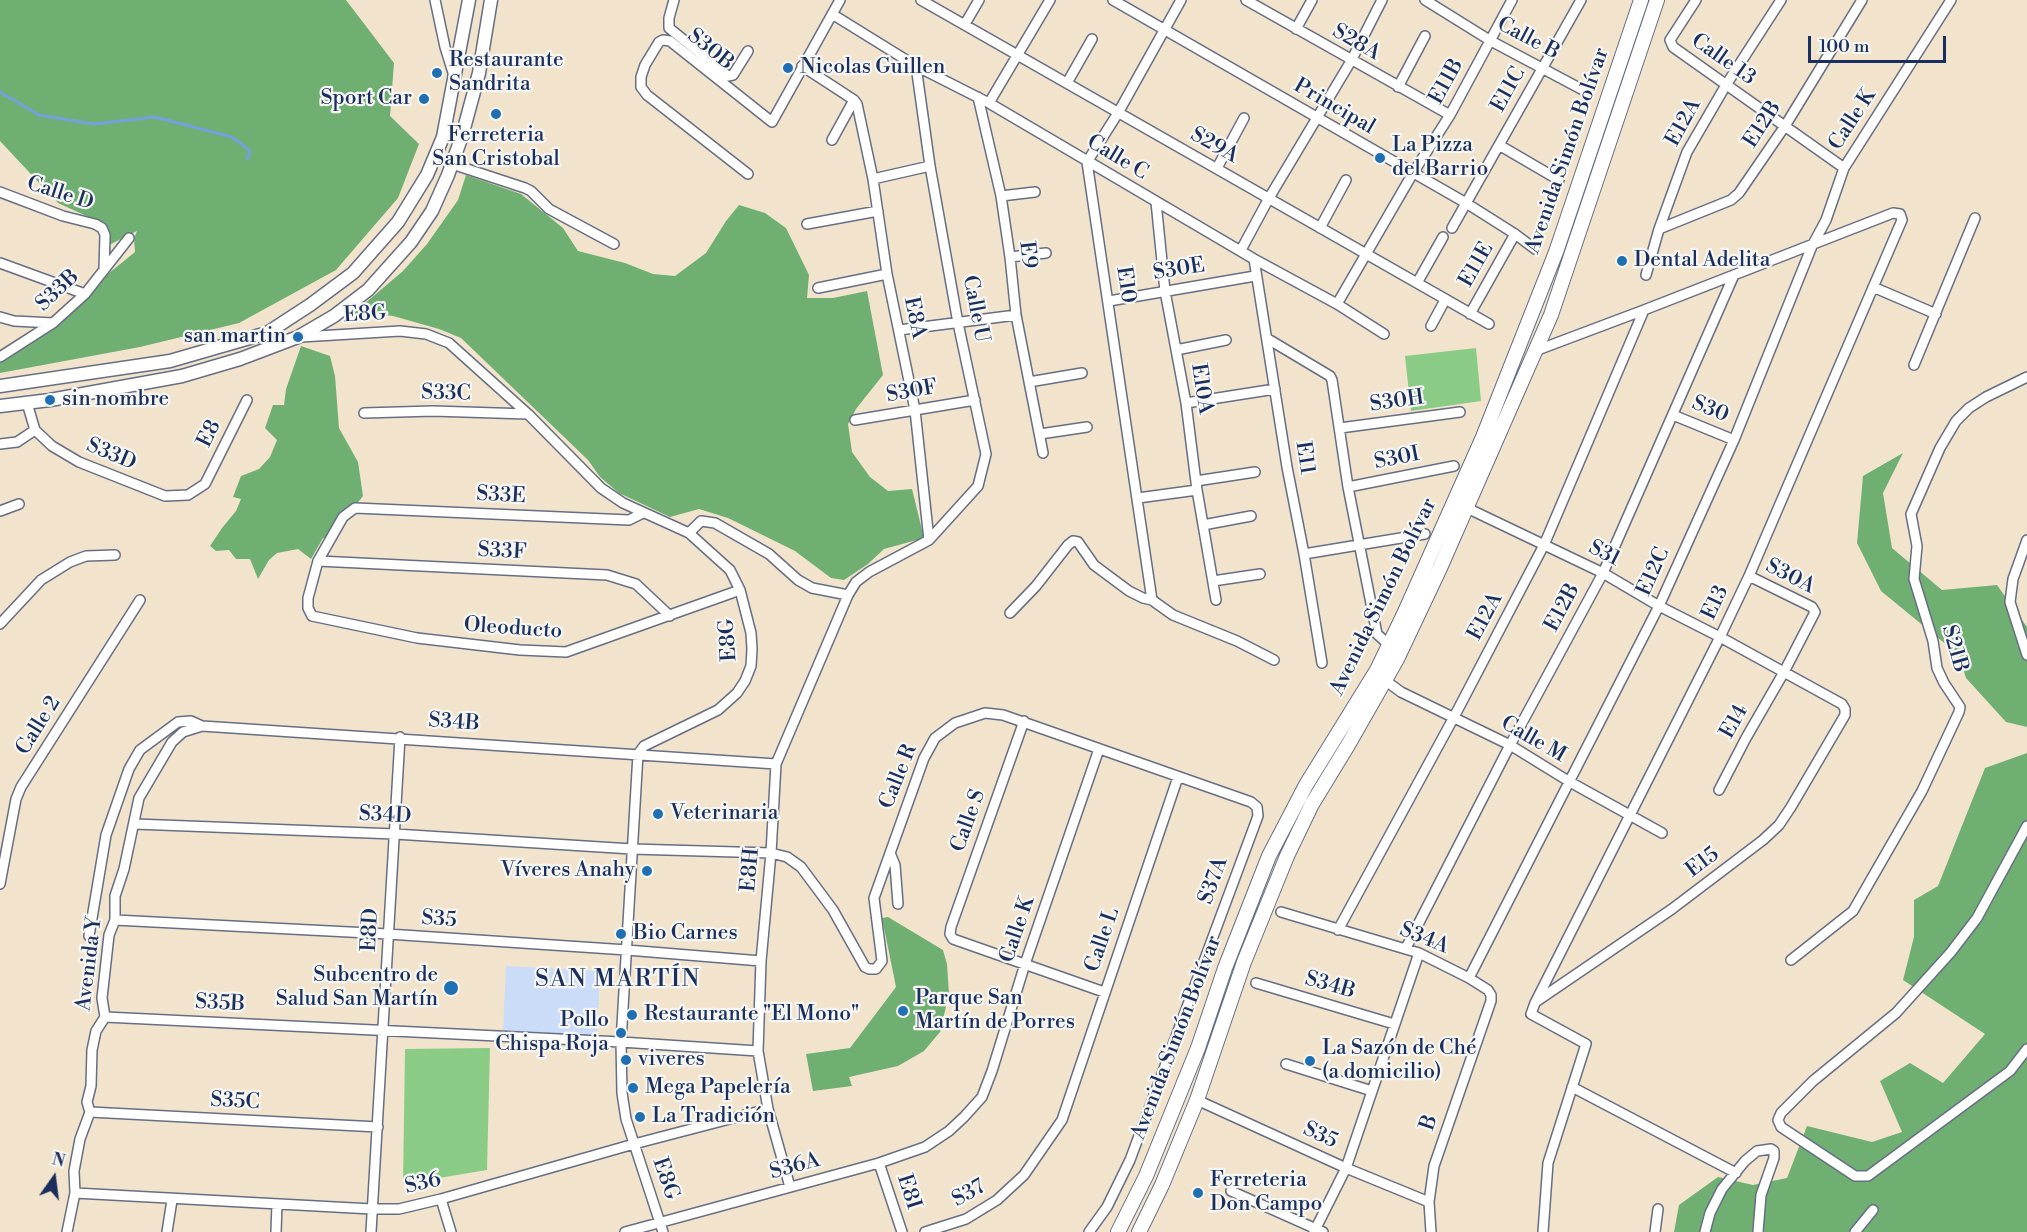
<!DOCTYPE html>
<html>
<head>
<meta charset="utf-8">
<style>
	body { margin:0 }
	#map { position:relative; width:2027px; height:1232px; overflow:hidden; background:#f2e4cc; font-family:"Libre Bodoni",serif }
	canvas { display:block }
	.north { position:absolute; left:24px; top:1148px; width:60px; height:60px; -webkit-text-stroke:4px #f6f6f2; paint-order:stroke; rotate:14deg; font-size:16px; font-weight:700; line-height:24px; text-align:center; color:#1b2f5e }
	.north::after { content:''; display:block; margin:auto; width:21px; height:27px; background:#1b2f5e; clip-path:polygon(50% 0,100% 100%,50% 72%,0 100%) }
	.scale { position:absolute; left:1808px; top:36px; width:138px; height:27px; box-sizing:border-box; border:3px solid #1b2f5e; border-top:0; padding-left:8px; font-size:18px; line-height:21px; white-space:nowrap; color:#1b2f5e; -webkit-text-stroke:4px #f6f6f2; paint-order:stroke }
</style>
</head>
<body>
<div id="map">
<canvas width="2027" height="1232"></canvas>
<div class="north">N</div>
<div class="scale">100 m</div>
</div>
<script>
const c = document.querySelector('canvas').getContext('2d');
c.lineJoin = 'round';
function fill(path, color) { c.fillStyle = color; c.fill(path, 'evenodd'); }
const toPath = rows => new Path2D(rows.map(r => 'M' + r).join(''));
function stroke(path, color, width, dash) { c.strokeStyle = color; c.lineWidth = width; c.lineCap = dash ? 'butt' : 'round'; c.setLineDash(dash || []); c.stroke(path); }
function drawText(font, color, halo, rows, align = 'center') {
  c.font = font + ' "Libre Bodoni",serif'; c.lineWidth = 4.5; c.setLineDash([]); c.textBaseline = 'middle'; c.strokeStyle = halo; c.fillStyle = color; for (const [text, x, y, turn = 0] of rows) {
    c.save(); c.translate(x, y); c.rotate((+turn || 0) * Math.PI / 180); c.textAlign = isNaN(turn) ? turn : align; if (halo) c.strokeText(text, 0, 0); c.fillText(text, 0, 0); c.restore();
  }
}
const built = toPath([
	[506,966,600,971,597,1036,503,1031]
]);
const green = toPath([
	[1476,348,1481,401,1411,411,1405,356],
	[490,1048,487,1170,403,1184,405,1049]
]);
const forest = toPath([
	[0,0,346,0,394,63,390,116,419,144,398,198,336,270,239,323,140,347,0,373,0,361,135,252,134,238,137,231,103,248,104,224,58,203,0,141],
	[466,175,521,194,563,228,578,251,625,263,653,274,675,276,706,253,726,221,739,205,765,213,786,228,809,275,807,298,833,298,867,291,883,375,856,409,848,424,852,452,870,477,888,491,912,489,924,538,884,549,868,564,844,580,831,578,795,551,728,518,699,509,670,517,619,493,600,477,588,460,461,338,439,329,393,316,379,314,350,316,403,271,427,244,458,200],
	[301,346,330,356,335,376,339,428,358,462,363,496,329,539,323,538,311,559,298,549,277,553,269,560,258,579,250,559,236,559,229,550,216,551,210,546,222,528,236,511,241,499,233,497,241,476,259,469,270,457,277,440,265,428,273,405,284,405,286,389],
	[1903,453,1883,493,1892,548,1942,590,1997,585,2027,627,2027,727,2006,722,1966,678,1959,655,1881,591,1857,543,1863,476],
	[2027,753,2027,1232,1674,1232,1679,1205,1718,1177,1753,1185,1787,1178,1807,1126,1872,1142,1902,1132,1880,1081,1910,1063,1943,1083,1985,1034,1903,980,1914,937,1914,900,1938,886,1985,768],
	[888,917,943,950,947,964,949,994,940,1032,924,1051,898,1066,849,1077,852,1086,813,1091,806,1054,850,1048,896,987,882,918]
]);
const stream = toPath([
	[0,92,39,115,94,124,155,117,232,137,250,151,247,159]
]);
const minor = toPath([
	[435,0,445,47,454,76],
	[674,0,669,18,669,28,728,76,733,75,748,51],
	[921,0,1489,324],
	[1113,0,1466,203,1515,234,1535,249],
	[1246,0,1450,115],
	[1425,0,1491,41,1583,90],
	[1696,0,1670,40,1673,47,1844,168],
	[832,14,916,66,989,103,1254,259,1337,304,1384,334],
	[965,24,979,0],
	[1296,29,1312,0],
	[802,66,854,100,857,104,873,179,887,274,915,410,929,540],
	[1067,83,1092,39],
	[1398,87,1425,36],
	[978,97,1001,196,1010,257,1016,315,1043,453],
	[989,103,1050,0],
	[832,140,854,100],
	[1499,145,1559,180],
	[452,164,525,188,531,191,549,209,614,244],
	[1217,168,1244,118],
	[748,174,647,95,641,87,641,77,645,65,659,42,663,40,670,41,772,122,840,0],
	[873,179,930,166],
	[0,192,63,216,95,224,102,228,105,235,104,270],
	[1001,196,1035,192],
	[1156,202,1165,291,1186,403,1197,490,1216,600],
	[807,224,878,211],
	[1320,228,1346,180],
	[1452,228,1581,0],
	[1659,229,1731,200,1739,193,1785,126,1862,0],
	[1241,250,1269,198,1351,61,1382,0],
	[1010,257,1046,253],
	[1254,259,1287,467,1304,554,1322,663],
	[0,263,85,294],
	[1646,275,1659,229,1687,152,1726,85,1781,0],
	[1417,283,1443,237],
	[1873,287,1936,314],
	[818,288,887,274],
	[1109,301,1255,276],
	[1337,304,1413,173,1450,115,1512,0],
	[1470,314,1515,234],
	[0,317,14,321,53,323],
	[1431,326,1445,300],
	[899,330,1016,315],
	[301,337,400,331,426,334,449,343,528,414,601,488,623,503,689,533,730,570,740,590,751,633,752,649,751,666,745,681,737,693,718,710,644,746,638,754,621,1042,622,1093,626,1119,663,1232],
	[1268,339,1330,376,1332,380,1348,487,1377,634,1389,645],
	[1176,350,1226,340],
	[1535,351,1644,310,1893,213,1900,214,1902,220,1749,576,1720,637,1535,1003,1531,1014,1586,1044,1548,1163,1543,1232],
	[0,357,53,323,85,294,129,238],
	[1914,365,1975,218],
	[1029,382,1082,373],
	[27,403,35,430,52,446,79,462,165,496,188,495,205,484,247,400],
	[1186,403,1275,389],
	[364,413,433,411,528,414],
	[1673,415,1734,440],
	[855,420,975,400],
	[1340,428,1460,412],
	[1040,434,1087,427],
	[0,444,17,442,35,430],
	[1196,481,1255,472],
	[1348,487,1454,466],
	[1138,498,1197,490],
	[1467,508,1603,573,1659,606,1720,637,1842,704,1845,709,1845,715,1791,807,1779,825,1763,840,1672,909,1537,1001],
	[0,511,19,504],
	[643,513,629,520,355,508,343,517,318,561,308,598,308,608,312,616,417,638,520,650,566,652,740,590],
	[1203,525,1251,516],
	[689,533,701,521,715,523,769,554,798,580,812,588,848,595],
	[2027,540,2013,579,2010,602,2027,655],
	[1304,554,1425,534],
	[318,561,607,575,636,584,670,616],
	[1213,581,1260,574],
	[1152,600,1087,162,1118,113,1181,0],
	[1010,613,1036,586,1068,545,1073,541,1078,542,1094,565,1129,591,1143,598,1152,600,1173,615,1237,641,1274,660],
	[0,624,41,580,70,562,86,556,115,555],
	[1386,681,1401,692,1510,745,1570,782,1662,833],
	[1024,721,951,927,950,934,953,939,1104,992],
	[1719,790,1746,738,1784,672,1815,612,1812,607,1749,576],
	[135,824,395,834,632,849,771,853,787,857,801,867,833,910,865,967,869,969,876,969,882,961,874,898,924,758,935,738,955,723,985,713,1003,715,1251,802,1257,807,1258,816,1130,1160,1107,1207,1089,1232],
	[2027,826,1977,918,1951,952,1896,1013,1813,1081,1781,1113,1778,1120,1781,1127,1855,1176,1868,1176,2010,1071,2027,1049],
	[890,853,895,865,898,904],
	[0,884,16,799,21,787,140,600],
	[1281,912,1419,953,1469,978,1488,990,1491,995,1491,1001,1434,1166,1429,1202,1431,1232],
	[115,920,388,934,627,950,761,961],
	[1338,930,1454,717,1544,545,1644,310],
	[89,936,106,835,129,769,140,750,178,722,191,721,202,726,776,764],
	[1406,948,1510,745,1603,573,1734,275],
	[1791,960,1853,911,1922,791,1959,712,1960,707,1944,683,1937,668,1933,641,1914,579,1917,546,1911,514,1940,448,1956,421,1969,408,1986,397,2027,377],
	[1469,978,1659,606,1734,440,1812,246,1826,220,1844,168,1951,0],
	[1256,983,1394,1024],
	[105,1017,621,1042,758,1051],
	[1286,1064,1372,1091],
	[1572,1087,1736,1173],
	[1197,1100,1346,1168,1429,1202],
	[90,1112,378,1127],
	[879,1163,902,1232],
	[790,1187,768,1109,758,1051,761,961,771,853,776,764,848,595,856,582,869,572,929,540,978,486,986,454,958,323,930,166,916,66],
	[1231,1191,1323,1232],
	[75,1193,372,1209,399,1209,441,1199,634,1144,768,1109],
	[441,1199,451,1232],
	[67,1232,75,1193,74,1171,80,1139,90,1112,87,1102,91,1086,92,1050,96,1031,105,1017,102,998,109,935,115,920,115,896,124,869,139,798,172,742,183,732,202,726],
	[167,1232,172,1200],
	[276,1232,277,1204],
	[371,1232,400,737],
	[625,1232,879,1163,925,1147,949,1131,964,1117,982,1097,992,1071,1025,964,1099,749],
	[925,1232,966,1219,997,1200,1024,1175,1062,1120,1178,777],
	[1314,1232,1346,1168,1419,953],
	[1655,1232,1658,1209],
	[1705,1232,1710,1213,1722,1189,1745,1161,1757,1151,1771,1149,1774,1151,1774,1158,1761,1195,1758,1232],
	[1855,1232,1873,1210]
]);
const major = toPath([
	[0,386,170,361,267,333,310,305,353,273,398,222,427,175,443,137,469,0],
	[0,406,50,400,182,376,240,359,298,337,334,316,368,290,411,242,432,211,448,175,462,136,479,73,491,0]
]);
const highway = toPath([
	[1118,1232,1146,1176,1198,1048,1225,968,1269,856,1306,785,1377,670,1404,614,1483,437,1556,252,1641,0],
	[1139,1232,1162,1185,1197,1100,1244,962,1287,856,1312,804,1348,745,1397,659,1440,568,1551,315,1657,0]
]);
const markers = [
	[788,68,6,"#1f6fb2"],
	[437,73,6,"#1f6fb2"],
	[424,99,6,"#1f6fb2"],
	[496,114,6,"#1f6fb2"],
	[1380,158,6,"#1f6fb2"],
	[1622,261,6,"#1f6fb2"],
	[298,337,6,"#1f6fb2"],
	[50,400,6,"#1f6fb2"],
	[658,814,6,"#1f6fb2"],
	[647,871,6,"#1f6fb2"],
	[621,934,6,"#1f6fb2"],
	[451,988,8,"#1f6fb2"],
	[903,1011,6,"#1f6fb2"],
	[632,1015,6,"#1f6fb2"],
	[621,1033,6,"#1f6fb2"],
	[626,1060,6,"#1f6fb2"],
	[1310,1061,6,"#1f6fb2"],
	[633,1088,6,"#1f6fb2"],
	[640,1117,6,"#1f6fb2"],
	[1198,1193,6,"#1f6fb2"]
];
const streetNames = [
	["Calle B",1528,39,28],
	["S28A",1356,43,30],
	["S30B",710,50,39],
	["Calle 13",1723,60,35],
	["E11B",1447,82,-61],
	["E11C",1509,90,-61],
	["Principal",1334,107,30],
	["Calle K",1853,120,-57],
	["E12A",1684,123,-61],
	["E12B",1763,125,-57],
	["S29A",1214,146,29],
	["Avenida Simón Bolívar",1568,151,-71],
	["Calle C",1117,158,31],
	["Calle D",60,194,18],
	["E9",1027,255,83],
	["E11E",1477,265,-60],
	["S30E",1179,270,-9],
	["E10",1125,285,81],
	["S33B",58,291,-43],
	["Calle U",975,309,79],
	["E8G",365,315,-3],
	["E8A",914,318,78],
	["E10A",1201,389,81],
	["S30F",912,392,-10],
	["S33C",446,394,1],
	["S30H",1397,402,-8],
	["S30",1710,410,22],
	["E8",210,434,-64],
	["S33D",111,455,23],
	["E11",1304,458,81],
	["S30I",1397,459,-11],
	["S33E",501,496,3],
	["S33F",502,552,3],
	["S31",1604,554,27],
	["E12C",1654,572,-66],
	["S30A",1790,577,27],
	["Avenida Simón Bolívar",1384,597,-64],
	["E13",1716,603,-65],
	["E12B",1563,608,-62],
	["E12A",1486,617,-62],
	["Oleoducto",513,629,4],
	["E8G",729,640,-94],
	["S21B",1954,649,74],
	["E14",1735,722,-61],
	["S34B",454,723,4],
	["Calle 2",39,726,-58],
	["Calle M",1533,740,30],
	["Calle R",899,777,-68],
	["S34D",385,816,3],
	["Calle S",969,821,-70],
	["E15",1703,863,-37],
	["E8H",751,870,-85],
	["S37A",1214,881,-70],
	["S35",439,920,4],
	["E8D",371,930,-87],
	["Calle K",1018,930,-71],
	["S34A",1424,939,22],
	["Calle L",1103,940,-71],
	["Avenida Y",90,964,-83],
	["S34B",1330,986,16],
	["S35B",220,1004,3],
	["Avenida Simón Bolívar",1177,1038,-69],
	["S35C",235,1102,3],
	["B",1430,1123,-71],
	["S35",1320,1136,25],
	["S36A",795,1167,-15],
	["E8G",665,1179,71],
	["S36",423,1184,-13],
	["E8I",908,1192,72],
	["S37",969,1194,-29]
];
const poiNames = [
	["Restaurante",449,61],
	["Sandrita",449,85],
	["Nicolas Guillen",800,68],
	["Sport Car",412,99,"right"],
	["Ferreteria",496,136,"center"],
	["San Cristobal",496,160,"center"],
	["La Pizza",1392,146],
	["del Barrio",1392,170],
	["Dental Adelita",1634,261],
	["san martin",286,337,"right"],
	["sin nombre",62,400],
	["Veterinaria",670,814],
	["Víveres Anahy",635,871,"right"],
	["Bio Carnes",633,934],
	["Subcentro de",438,976,"right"],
	["Salud San Martín",438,1000,"right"],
	["Parque San",915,999],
	["Martín de Porres",915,1023],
	["Restaurante \"El Mono\"",644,1015],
	["Pollo",609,1021,"right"],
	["Chispa Roja",609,1045,"right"],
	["La Sazón de Ché",1322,1049],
	["(a domicilio)",1322,1073],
	["viveres",638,1060],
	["Mega Papelería",645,1088],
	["La Tradición",652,1117],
	["Ferreteria",1210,1181],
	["Don Campo",1210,1205]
];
const quarterNames = [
	["SAN MARTÍN",618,980]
];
fill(built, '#cbdcf9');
fill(green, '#8acc85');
fill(forest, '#6fb072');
stroke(stream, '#73a1dc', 3);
stroke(minor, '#666e84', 12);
stroke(major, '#666e84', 15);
stroke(highway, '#666e84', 16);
stroke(minor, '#fff', 9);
stroke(major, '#fff', 12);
stroke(highway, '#fff', 14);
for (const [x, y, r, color] of markers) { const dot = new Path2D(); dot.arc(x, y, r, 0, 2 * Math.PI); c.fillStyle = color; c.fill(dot); stroke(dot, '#f6f6f2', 2); }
drawText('21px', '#1b2f5e', '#f6f6f2', streetNames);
drawText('21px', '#1b2f5e', '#f6f6f2', poiNames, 'left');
c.letterSpacing = '1.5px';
drawText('24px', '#1b2f5e', '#f6f6f2', quarterNames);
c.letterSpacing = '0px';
</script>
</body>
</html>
